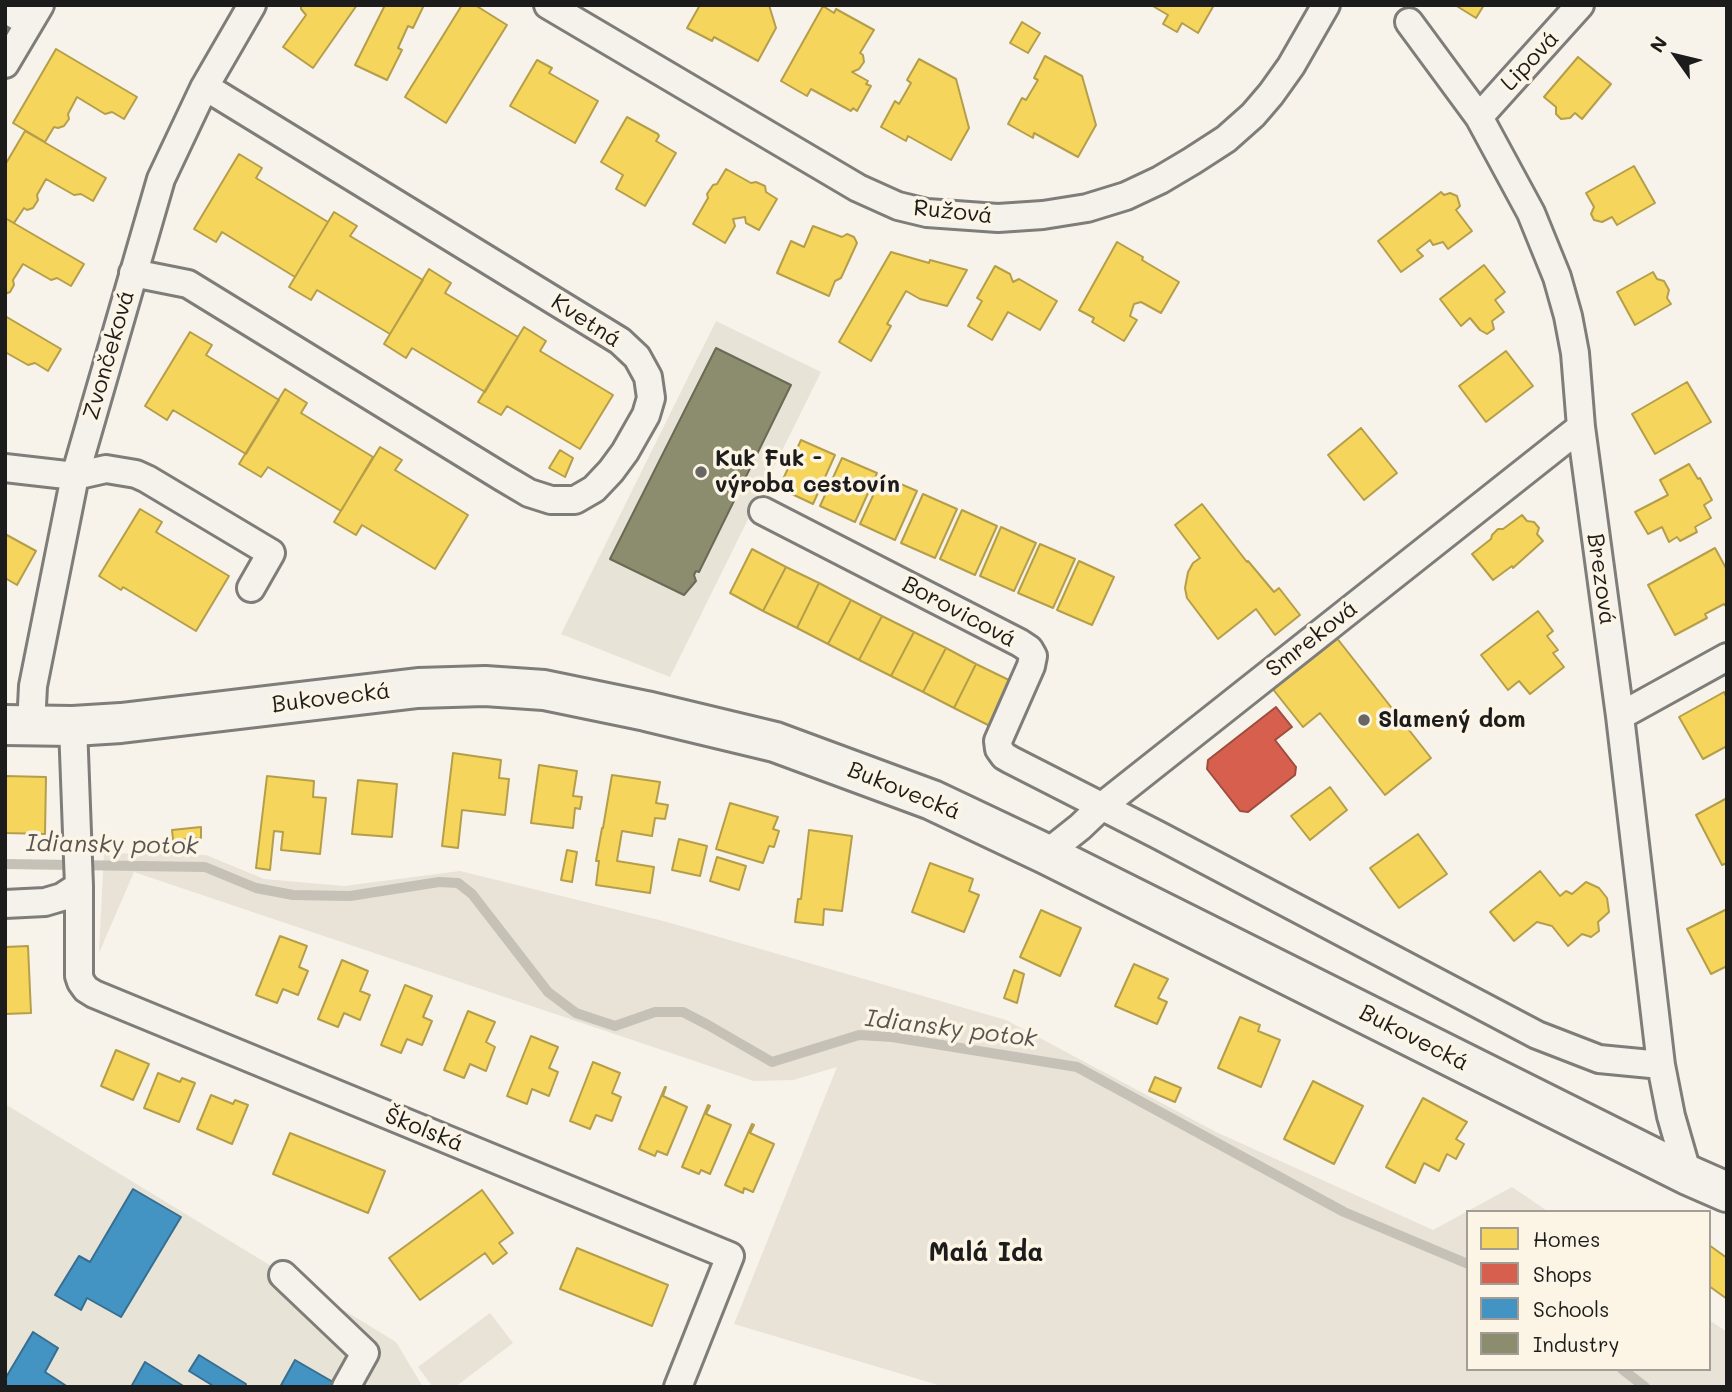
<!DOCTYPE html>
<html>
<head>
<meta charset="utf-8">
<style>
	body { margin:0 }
	#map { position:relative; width:1732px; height:1392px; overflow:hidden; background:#f7f3ea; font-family:Mali,sans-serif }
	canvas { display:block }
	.frame { position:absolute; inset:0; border:7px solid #1c1c1c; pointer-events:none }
	.legend { position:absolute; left:1466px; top:1210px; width:245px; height:161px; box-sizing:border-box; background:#fcf5e5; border:2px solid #a29e95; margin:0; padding:9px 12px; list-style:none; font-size:21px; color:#1c1c1c }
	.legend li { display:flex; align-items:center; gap:14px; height:35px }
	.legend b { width:35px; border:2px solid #a29e95 }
	.north { position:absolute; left:1641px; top:21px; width:70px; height:70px; -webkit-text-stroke:5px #fcf5e5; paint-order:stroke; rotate:304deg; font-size:19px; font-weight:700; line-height:28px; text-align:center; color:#1c1c1c }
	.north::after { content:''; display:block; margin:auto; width:24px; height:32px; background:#1c1c1c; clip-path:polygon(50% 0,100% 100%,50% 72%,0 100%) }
</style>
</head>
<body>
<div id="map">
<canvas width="1732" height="1392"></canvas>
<div class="frame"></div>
<ul class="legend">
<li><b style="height:19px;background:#f6d55c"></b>Homes</li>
<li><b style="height:19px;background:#d6604d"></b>Shops</li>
<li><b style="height:19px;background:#4393c3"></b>Schools</li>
<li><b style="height:19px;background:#8c8c6e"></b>Industry</li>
</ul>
<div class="north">N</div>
</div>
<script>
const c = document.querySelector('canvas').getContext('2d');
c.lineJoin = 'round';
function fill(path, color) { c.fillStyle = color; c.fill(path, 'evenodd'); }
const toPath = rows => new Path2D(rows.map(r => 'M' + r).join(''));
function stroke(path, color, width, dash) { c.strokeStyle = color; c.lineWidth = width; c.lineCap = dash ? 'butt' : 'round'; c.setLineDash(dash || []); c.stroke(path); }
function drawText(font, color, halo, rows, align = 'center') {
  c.font = font + ' Mali,sans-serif'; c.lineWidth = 7; c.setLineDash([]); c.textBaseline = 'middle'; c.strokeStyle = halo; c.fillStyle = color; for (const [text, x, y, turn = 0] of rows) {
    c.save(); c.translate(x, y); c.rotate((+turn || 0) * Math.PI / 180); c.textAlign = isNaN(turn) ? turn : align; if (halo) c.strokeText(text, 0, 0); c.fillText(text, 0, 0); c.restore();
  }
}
const built = toPath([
	[716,321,821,372,670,677,561,634],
	[5,1104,396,1342,423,1387,5,1387]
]);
const green = toPath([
	[104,853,206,855,264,879,344,886,460,871,667,922,1006,1020,1216,1132,1433,1230,1512,1187,1549,1212,1468,1212,1468,1369,1709,1369,1709,1320,1727,1332,1727,1387,945,1387,734,1324,837,1067,793,1080,754,1081,134,872,99,953],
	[490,1313,513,1343,455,1387,433,1387,418,1367]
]);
const homes = toPath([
	[301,5,357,5,313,68,283,47,306,15,301,9,301,5],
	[385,5,424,5,413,28,408,26,398,48,402,50,387,80,355,65,385,5],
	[462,5,475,5,507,25,446,123,405,97,462,5],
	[700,5,769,5,776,28,758,61,714,37,712,41,687,28,700,5],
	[1151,5,1214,5,1198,33,1182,23,1177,32,1163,24,1168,15,1151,5],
	[1455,5,1484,5,1476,18,1455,5],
	[823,6,834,13,836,9,874,30,860,53,863,55,864,62,859,69,852,72,868,81,866,84,871,86,857,111,853,108,851,111,811,89,807,96,781,81,823,6],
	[1022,22,1040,33,1028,53,1010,43,1022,22],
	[56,49,137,97,124,119,112,112,105,114,77,97,68,114,69,119,64,126,58,128,54,127,45,142,13,123,56,49],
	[1045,56,1082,76,1096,125,1078,157,1034,133,1033,138,1008,124,1022,98,1026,100,1038,80,1034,78,1045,56],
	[1578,57,1611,84,1582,119,1575,113,1570,118,1561,119,1556,114,1556,107,1544,97,1578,57],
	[919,59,956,79,969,128,951,160,908,136,906,141,881,127,895,101,899,104,911,83,907,80,919,59],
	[537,60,552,68,549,73,598,101,575,143,510,106,537,60],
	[627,117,658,134,659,136,656,141,676,153,645,206,616,189,623,175,601,162,627,117],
	[25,131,106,178,93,201,81,194,74,195,46,179,37,195,38,200,33,208,27,210,24,208,14,223,5,218,5,165,25,131],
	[239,154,262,168,256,178,328,222,295,277,222,232,216,242,194,229,239,154],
	[1634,166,1655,203,1617,225,1612,217,1602,222,1594,220,1591,214,1594,207,1586,193,1634,166],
	[726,169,751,183,756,182,765,186,766,192,777,199,759,230,746,223,745,217,733,219,735,226,725,243,693,224,708,198,707,194,713,185,717,184,726,169],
	[1441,192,1444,195,1450,193,1457,196,1460,206,1456,210,1472,231,1448,249,1443,242,1433,245,1430,240,1417,250,1423,256,1401,272,1378,241,1441,192],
	[334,212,357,226,350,236,423,280,390,334,317,290,311,300,289,287,334,212],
	[5,218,84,264,71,286,57,278,51,280,23,264,13,280,14,285,10,292,5,294,5,218],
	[813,226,842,237,847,234,854,237,857,243,841,278,835,281,829,296,777,273,791,241,804,247,813,226],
	[1117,242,1143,257,1142,260,1179,282,1161,313,1141,302,1134,304,1130,316,1137,320,1124,341,1092,322,1094,318,1079,310,1117,242],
	[891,252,929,263,930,260,967,270,947,306,920,299,906,291,887,324,891,326,871,361,839,342,891,252],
	[1484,265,1505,292,1495,300,1504,312,1492,321,1494,329,1487,334,1480,330,1470,318,1461,326,1440,299,1484,265],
	[995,266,1010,274,1013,282,1019,279,1057,301,1040,330,1008,312,992,340,968,326,982,301,977,298,995,266],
	[429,269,451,283,445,293,518,337,485,392,412,348,406,358,384,344,429,269],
	[1653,272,1657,279,1664,281,1669,290,1667,298,1671,304,1635,325,1617,292,1653,272],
	[5,316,61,349,48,371,35,363,28,365,5,352,5,316],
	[524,327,546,341,540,351,613,395,580,449,507,406,501,415,478,402,524,327],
	[190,332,212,345,206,355,279,400,246,454,173,410,167,420,145,406,190,332],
	[1506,351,1533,386,1486,422,1459,386,1506,351],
	[1687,382,1711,422,1655,454,1632,414,1687,382],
	[285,389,307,403,301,413,373,457,341,511,268,467,261,477,239,464,285,389],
	[1361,428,1397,473,1364,500,1328,455,1361,428],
	[801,440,835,455,813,504,779,488,801,440],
	[380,447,402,460,395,470,468,515,435,569,362,525,356,535,334,522,380,447],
	[560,450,573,458,565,477,549,468,560,450],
	[842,458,877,473,855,522,820,506,842,458],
	[1689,464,1698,479,1700,478,1712,500,1704,505,1711,518,1695,527,1697,532,1680,541,1677,537,1669,542,1662,527,1648,534,1635,512,1668,495,1660,480,1689,464],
	[882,476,917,491,895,540,860,524,882,476],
	[923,494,957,509,935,558,901,543,923,494],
	[1202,504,1247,562,1248,561,1274,592,1279,588,1300,615,1275,635,1256,609,1218,639,1187,598,1185,588,1188,572,1193,563,1200,558,1175,525,1202,504],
	[140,509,162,522,156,532,229,576,196,631,123,587,121,590,99,576,140,509],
	[962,510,997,526,975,575,940,559,962,510],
	[1522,515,1527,521,1534,522,1539,528,1537,534,1543,541,1513,568,1512,566,1493,580,1472,554,1491,539,1492,535,1498,529,1503,529,1522,515],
	[1001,527,1036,543,1014,591,980,576,1001,527],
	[5,534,36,551,17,585,5,578,5,534],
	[1040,544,1075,559,1053,608,1018,593,1040,544],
	[1715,548,1727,570,1727,608,1724,604,1705,614,1707,618,1675,635,1648,585,1715,548],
	[752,549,786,567,763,611,730,593,752,549],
	[1079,561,1114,577,1092,625,1057,610,1079,561],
	[786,567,819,583,797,628,763,611,786,567],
	[819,583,851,600,828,644,797,628,819,583],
	[851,600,882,616,859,660,828,644,851,600],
	[1538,611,1553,631,1547,636,1558,650,1553,653,1564,667,1530,694,1519,681,1508,690,1481,655,1538,611],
	[882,616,914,632,891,676,859,660,882,616],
	[914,632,946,648,923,692,891,676,914,632],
	[1336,637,1431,758,1385,795,1320,713,1303,727,1272,688,1336,637],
	[946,648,976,664,954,708,923,692,946,648],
	[976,664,1013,682,990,726,954,708,976,664],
	[1724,692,1727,698,1727,746,1703,759,1679,717,1724,692],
	[453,753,501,760,499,778,509,779,505,815,462,810,458,848,442,846,453,753],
	[539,765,577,771,573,796,582,797,580,809,575,808,573,828,531,823,539,765],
	[612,775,660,782,656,803,668,805,665,819,655,818,652,836,622,831,617,861,654,867,650,893,596,885,599,861,596,861,602,828,603,828,612,775],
	[5,776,46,777,45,834,5,833,5,776],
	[267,776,314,781,313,797,326,798,320,854,281,850,283,832,274,831,270,870,256,868,267,776],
	[358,780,397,784,392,837,352,834,358,780],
	[1330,787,1347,810,1310,840,1291,816,1330,787],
	[1727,798,1727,863,1722,865,1696,815,1727,798],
	[730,803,778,817,773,829,779,831,774,847,769,846,763,863,716,849,730,803],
	[201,827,201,838,173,840,172,830,201,827],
	[809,830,852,836,842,911,824,909,823,925,795,922,798,899,801,899,809,830],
	[1418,834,1447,874,1399,908,1370,868,1418,834],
	[679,839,707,846,700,876,672,870,679,839],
	[567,850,577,852,572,882,561,880,567,850],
	[717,857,746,866,739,890,710,881,717,857],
	[930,863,973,879,969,891,979,895,964,932,912,912,930,863],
	[1540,871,1560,896,1566,891,1572,894,1586,882,1599,888,1607,898,1609,912,1598,922,1599,931,1591,937,1582,934,1568,946,1552,926,1537,922,1514,941,1490,912,1540,871],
	[1727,909,1727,966,1711,974,1687,929,1727,909],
	[1041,910,1081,928,1060,976,1020,957,1041,910],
	[280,936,307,946,299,967,308,971,298,995,283,989,277,1003,256,995,280,936],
	[28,946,31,1013,5,1014,5,947,28,946],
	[342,960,368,971,360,991,370,995,360,1020,344,1013,338,1027,318,1019,342,960],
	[1134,964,1168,979,1158,998,1167,1002,1157,1024,1115,1006,1134,964],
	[1014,970,1024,974,1017,1003,1004,998,1014,970],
	[405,985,432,996,423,1017,432,1021,422,1045,407,1039,401,1053,381,1045,405,985],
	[468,1011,495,1022,486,1042,495,1047,486,1071,470,1064,464,1078,444,1070,468,1011],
	[1240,1017,1260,1025,1258,1031,1280,1040,1261,1087,1218,1068,1240,1017],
	[531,1036,558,1047,549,1068,558,1072,549,1096,532,1089,527,1104,507,1096,531,1036],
	[116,1050,149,1064,133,1100,101,1086,116,1050],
	[593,1062,620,1073,612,1093,621,1097,612,1121,596,1115,590,1129,570,1121,593,1062],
	[158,1073,180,1082,182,1078,195,1083,179,1122,144,1108,158,1073],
	[1155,1077,1181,1088,1175,1102,1149,1091,1155,1077],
	[1313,1081,1363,1106,1334,1164,1284,1139,1313,1081],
	[665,1087,666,1087,663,1096,687,1107,667,1155,657,1151,655,1156,639,1149,665,1087],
	[211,1095,233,1104,235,1100,248,1105,232,1144,197,1129,211,1095],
	[1423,1098,1467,1122,1456,1139,1464,1144,1456,1159,1447,1154,1439,1171,1424,1163,1415,1183,1386,1167,1423,1098],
	[708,1105,710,1106,706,1114,731,1125,710,1174,701,1170,699,1174,682,1167,708,1105],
	[752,1124,754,1125,750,1133,774,1144,753,1192,744,1188,743,1193,725,1185,752,1124],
	[290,1133,385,1171,368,1213,273,1174,290,1133],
	[482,1190,513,1233,499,1243,507,1253,493,1264,485,1253,420,1300,389,1258,482,1190],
	[1709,1245,1727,1258,1727,1299,1709,1286,1709,1245],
	[577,1248,668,1285,652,1326,560,1289,577,1248]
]);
const shops = toPath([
	[1276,707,1292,727,1275,740,1296,767,1295,775,1248,812,1240,811,1207,769,1208,760,1276,707]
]);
const schools = toPath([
	[133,1189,181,1217,121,1317,87,1298,81,1310,55,1295,79,1256,90,1262,133,1189],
	[33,1332,58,1348,45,1372,68,1387,5,1387,5,1379,33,1332],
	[199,1355,246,1384,245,1387,215,1387,189,1371,199,1355],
	[295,1360,333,1382,331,1387,280,1387,295,1360],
	[145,1362,185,1387,131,1387,145,1362]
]);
const industry = toPath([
	[716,348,791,385,699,572,696,571,694,575,696,581,684,595,610,559,716,348]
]);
const stream = toPath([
	[5,864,205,867,256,888,293,895,350,896,439,882,458,883,472,894,548,992,576,1013,615,1026,655,1012,683,1012,708,1025,772,1062,859,1035,892,1037,1077,1067,1344,1212,1468,1264],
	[1622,1369,1645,1387]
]);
const street = toPath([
	[548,5,858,188,898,206,927,213,998,218,1043,215,1087,208,1126,196,1160,180,1192,161,1226,139,1253,115,1271,94,1291,66,1326,5],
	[5,9,29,23],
	[1409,22,1479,117,1531,213,1557,277,1568,316,1575,353,1581,427,1620,716,1661,1065,1671,1116,1688,1175],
	[5,64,40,5],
	[1479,117,1580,5],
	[133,273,188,284,502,477,529,493,551,500,575,500,594,489,611,471,625,452,646,415,651,398,648,377,637,357,620,341,217,94,204,88],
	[5,468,75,476,106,469,136,474,147,479,271,553,251,588],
	[763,511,1020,643,1029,649,1033,656,1031,666,998,741,999,749,1004,756,1011,760,1158,835,1537,1035,1599,1059,1661,1065],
	[1620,716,1727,657],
	[31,726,33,686,75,476,161,179,204,88,252,5],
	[73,726,79,886,79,976,81,982,86,989,94,994,730,1256,678,1387],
	[1046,854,1080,827,1101,807,1581,427],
	[5,904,45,902,62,897,79,886],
	[283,1275,365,1353,346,1387]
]);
const secondary = toPath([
	[5,725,73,726,121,723,418,688,485,686,544,690,646,711,775,742,932,800,1046,854,1688,1175,1727,1192]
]);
const markers = [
	[701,472,7,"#696764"],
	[1364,720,7,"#696764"]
];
const streetNames = [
	["Lipová",1530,61,-47],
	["Ružová",953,212,6],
	["Kvetná",586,321,33],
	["Zvončeková",109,355,-74],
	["Brezová",1601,579,82],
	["Borovicová",959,612,28],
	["Smreková",1312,639,-38],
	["Bukovecká",331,698,-7],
	["Bukovecká",904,791,22],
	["Bukovecká",1414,1038,27],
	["Školská",424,1130,22]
];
const poiNames = [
	["Kuk Fuk -",715,459],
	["výroba cestovín",715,485],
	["Slamený dom",1378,720]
];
const waterNames = [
	["Idiansky potok",112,845,1],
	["Idiansky potok",951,1029,7]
];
const quarterNames = [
	["Malá Ida",986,1253]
];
fill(built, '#e8e3d7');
fill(green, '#e8e2d7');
fill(homes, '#f6d55c');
stroke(homes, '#b59e49', 2);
fill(shops, '#d6604d');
stroke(shops, '#9e4c3e', 2);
fill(schools, '#4393c3');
stroke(schools, '#376f91', 2);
fill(industry, '#8c8c6e');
stroke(industry, '#6a6a55', 2);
stroke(stream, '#c5c1b7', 10);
stroke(street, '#7f7d79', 32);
stroke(secondary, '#7f7d79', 44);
stroke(street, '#f5f2ec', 26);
stroke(secondary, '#f5f2ec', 38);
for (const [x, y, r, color] of markers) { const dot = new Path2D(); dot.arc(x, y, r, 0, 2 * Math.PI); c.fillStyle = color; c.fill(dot); stroke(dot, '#fcf5e5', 2.5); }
drawText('23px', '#1c1c1c', '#fcf5e5', streetNames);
drawText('bold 23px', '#1c1c1c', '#fcf5e5', poiNames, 'left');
drawText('italic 24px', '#575551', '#fcf5e5', waterNames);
drawText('bold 26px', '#1c1c1c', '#fcf5e5', quarterNames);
</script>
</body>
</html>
